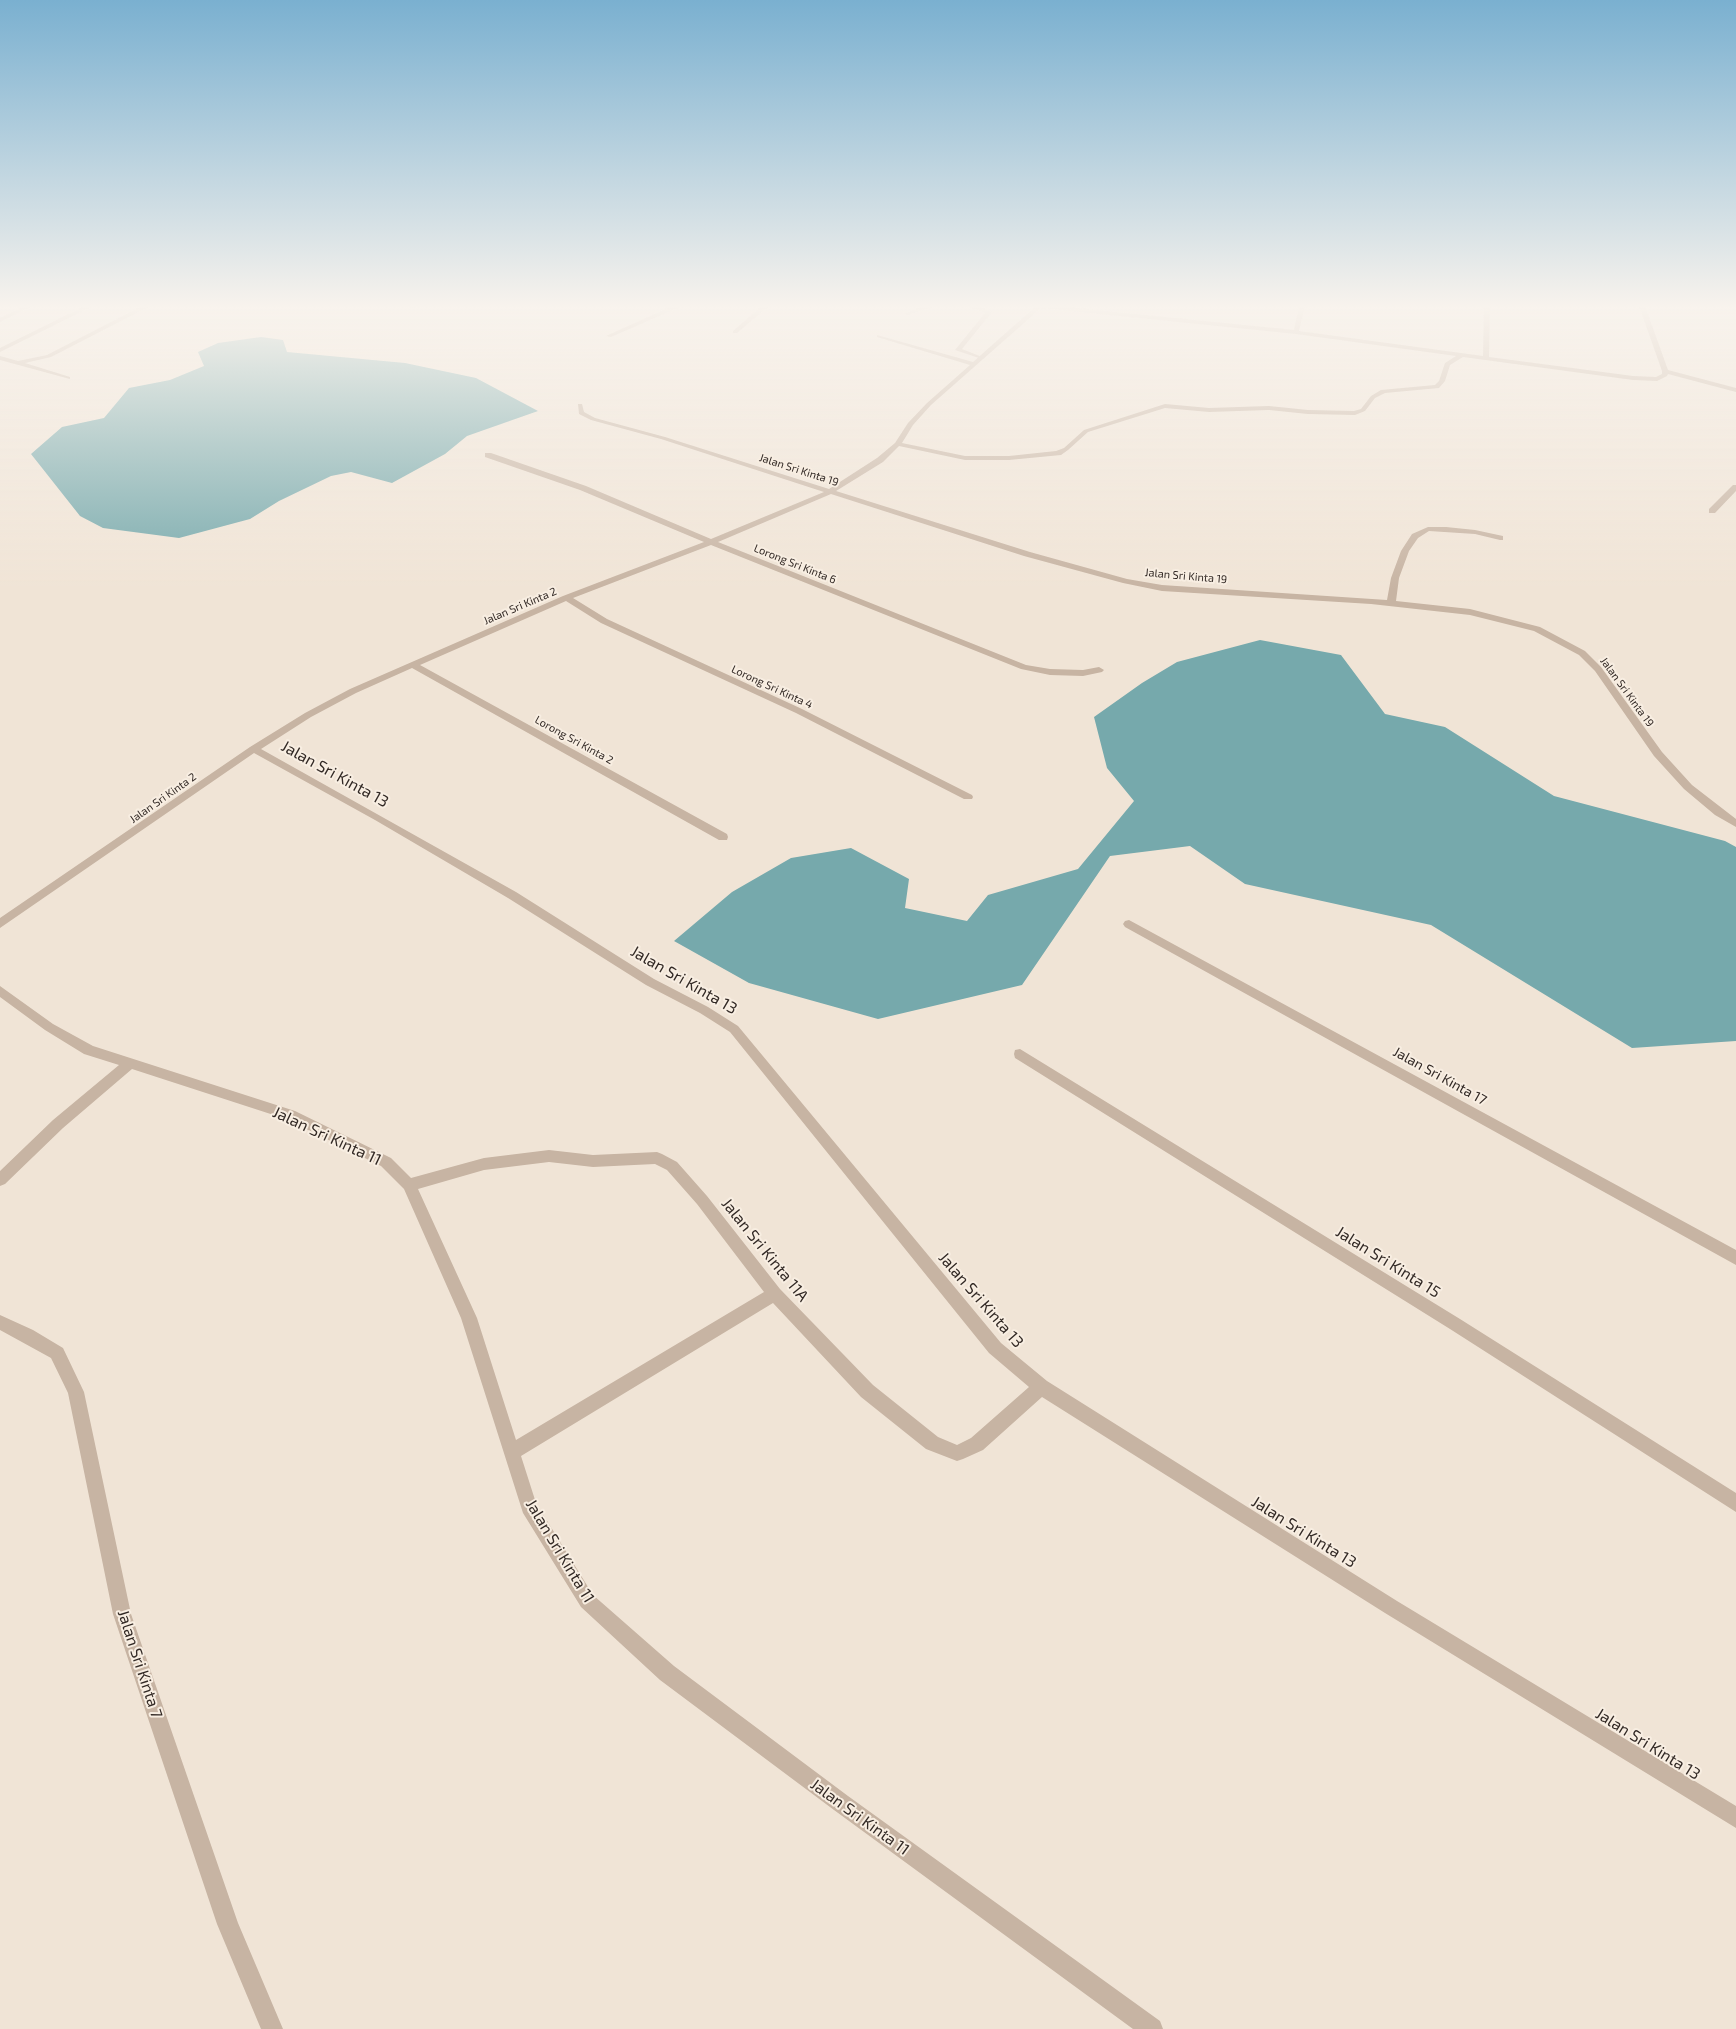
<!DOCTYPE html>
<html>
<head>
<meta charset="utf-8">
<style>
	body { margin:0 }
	canvas { display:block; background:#f0e4d6 }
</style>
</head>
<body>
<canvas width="1736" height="2029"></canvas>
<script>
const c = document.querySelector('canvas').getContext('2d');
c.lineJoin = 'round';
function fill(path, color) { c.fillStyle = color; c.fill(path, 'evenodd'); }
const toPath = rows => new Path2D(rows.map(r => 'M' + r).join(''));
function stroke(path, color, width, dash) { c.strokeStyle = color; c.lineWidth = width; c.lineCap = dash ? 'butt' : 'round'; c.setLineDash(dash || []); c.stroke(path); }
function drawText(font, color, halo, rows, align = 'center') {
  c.font = font + ' "Exo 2",sans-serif'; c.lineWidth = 4; c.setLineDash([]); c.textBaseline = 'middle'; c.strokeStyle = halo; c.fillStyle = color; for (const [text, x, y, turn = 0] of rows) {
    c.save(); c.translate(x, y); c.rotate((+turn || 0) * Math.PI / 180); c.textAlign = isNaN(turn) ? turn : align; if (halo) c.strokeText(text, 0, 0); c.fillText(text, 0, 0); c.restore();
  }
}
const water = toPath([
	[261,337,283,340,287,352,405,363,476,378,538,411,467,436,445,454,392,483,351,472,331,476,279,501,250,519,179,538,103,528,80,516,31,454,62,427,104,418,129,388,170,380,204,366,198,352,218,343],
	[1260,640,1341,655,1385,714,1445,727,1554,796,1725,841,1736,847,1736,1041,1632,1048,1431,925,1245,884,1190,846,1110,856,1022,985,878,1019,749,983,674,941,732,892,791,858,851,848,909,879,905,908,967,921,988,895,1078,869,1134,801,1107,768,1094,717,1142,683,1177,662]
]);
const path = toPath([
	[410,307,417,306]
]);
const service = toPath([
	[85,306,93,306,0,352,0,348,85,306],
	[925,306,936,306,908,315,905,313,925,306],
	[967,306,977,306,992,312,962,349,982,357,982,359,955,350,985,313,967,306]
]);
const minor = toPath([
	[24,306,32,306,0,322,0,318,24,306],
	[142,306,150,306,51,357,25,363,70,377,70,379,0,360,0,356,18,361,47,355,142,306],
	[682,306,611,337,606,336,670,307,682,306],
	[762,306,769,306,737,333,733,333,733,331,762,306],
	[1033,306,1057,306,1294,330,1299,306,1305,306,1299,331,1483,356,1484,306,1490,306,1489,357,1633,376,1656,377,1662,374,1662,371,1639,306,1645,306,1668,370,1736,388,1736,392,1668,374,1667,376,1657,381,1633,380,1463,357,1450,365,1445,381,1439,388,1385,393,1375,398,1365,411,1355,415,1308,414,1269,410,1209,412,1165,408,1088,432,1068,450,1061,455,1009,460,965,460,899,446,883,462,836,491,1030,552,1127,579,1162,585,1387,600,1391,578,1401,551,1412,534,1428,527,1446,527,1475,530,1503,536,1503,540,1500,540,1475,534,1429,531,1418,538,1409,551,1399,578,1396,601,1470,609,1540,627,1585,651,1601,667,1662,752,1692,785,1736,819,1736,827,1715,815,1684,789,1654,756,1595,671,1579,655,1534,631,1470,615,1371,604,1162,591,1123,583,1024,556,831,494,718,542,1026,665,1050,669,1083,670,1099,667,1104,670,1102,672,1083,676,1050,675,1021,669,711,545,573,598,607,619,802,709,972,795,973,797,972,799,964,799,796,713,601,623,566,601,420,665,727,834,728,837,727,840,719,840,412,668,356,693,311,717,261,749,516,892,654,979,708,1007,738,1026,1001,1343,1047,1381,1397,1601,1736,1806,1736,1828,1385,1613,1042,1397,983,1450,963,1459,957,1461,926,1449,861,1397,773,1303,521,1456,536,1503,593,1595,674,1666,848,1796,1160,2021,1163,2029,1133,2029,834,1810,660,1680,581,1607,523,1513,461,1318,404,1189,381,1166,286,1119,132,1069,63,1128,5,1184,0,1186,0,1171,53,1120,119,1065,84,1054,45,1030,0,997,0,986,53,1024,93,1046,295,1111,391,1158,411,1178,484,1158,549,1150,593,1155,657,1152,662,1154,677,1162,707,1196,780,1289,873,1385,938,1437,957,1445,971,1438,1029,1387,989,1353,730,1032,700,1013,646,985,508,898,375,820,254,753,0,928,0,918,250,747,305,713,350,689,563,596,704,542,580,490,485,457,485,453,491,453,586,486,711,539,824,492,661,439,591,420,579,414,578,404,582,404,584,412,595,418,665,437,829,489,877,458,895,443,908,423,927,403,970,365,877,337,877,335,973,362,1035,307,1033,306],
	[1041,308,1296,334,1456,356,1445,363,1439,381,1435,385,1381,390,1371,396,1361,409,1354,411,1308,410,1269,406,1209,408,1165,404,1084,430,1064,448,1056,451,1009,456,965,456,902,443,913,425,931,405,1041,308],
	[549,1162,593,1167,655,1164,667,1170,697,1204,764,1292,516,1440,477,1318,418,1189,484,1170,549,1162],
	[1733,485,1736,485,1736,491,1715,513,1709,513,1709,509,1733,485],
	[1129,920,1736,1250,1736,1265,1125,927,1123,924,1125,921,1129,920],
	[1020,1049,1460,1319,1736,1493,1736,1512,1450,1329,1015,1058,1014,1054,1015,1050,1020,1049],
	[0,1315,33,1330,63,1348,84,1392,131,1614,238,1923,283,2029,261,2029,217,1924,113,1614,68,1393,51,1358,0,1330,0,1315]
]);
const farStreetnames = [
	["Jalan Sri Kinta 19",799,470,18],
	["Lorong Sri Kinta 6",795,564,22],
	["Jalan Sri Kinta 19",1186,576,5],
	["Jalan Sri Kinta 2",520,606,-23],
	["Lorong Sri Kinta 4",772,687,25],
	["Jalan Sri Kinta 19",1627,692,54],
	["Lorong Sri Kinta 2",574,740,29],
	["Jalan Sri Kinta 2",163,798,-35]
];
const streetNames = [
	["Jalan Sri Kinta 17",1440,1076,29]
];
const nearStreetnames = [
	["Jalan Sri Kinta 13",335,774,29],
	["Jalan Sri Kinta 13",684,980,30],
	["Jalan Sri Kinta 11",327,1136,25],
	["Jalan Sri Kinta 11A",765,1250,51],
	["Jalan Sri Kinta 15",1388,1262,32],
	["Jalan Sri Kinta 13",981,1300,49],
	["Jalan Sri Kinta 13",1304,1532,32],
	["Jalan Sri Kinta 11",560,1551,59],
	["Jalan Sri Kinta 7",140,1664,72],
	["Jalan Sri Kinta 13",1648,1744,32],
	["Jalan Sri Kinta 11",860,1817,36]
];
fill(water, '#76a9ac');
stroke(path, '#b39e8d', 2, [1, 1]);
fill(service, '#c7b4a3');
fill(minor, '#c7b4a3');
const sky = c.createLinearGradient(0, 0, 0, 590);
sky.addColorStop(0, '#7ab0d0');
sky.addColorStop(0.52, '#f8f3ed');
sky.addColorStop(1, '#f8f3ed00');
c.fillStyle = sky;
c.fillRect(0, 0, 1736, 590);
drawText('11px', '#322925', '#f8eee2', farStreetnames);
drawText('14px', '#322925', '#f8eee2', streetNames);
drawText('16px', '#322925', '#f8eee2', nearStreetnames);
</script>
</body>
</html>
